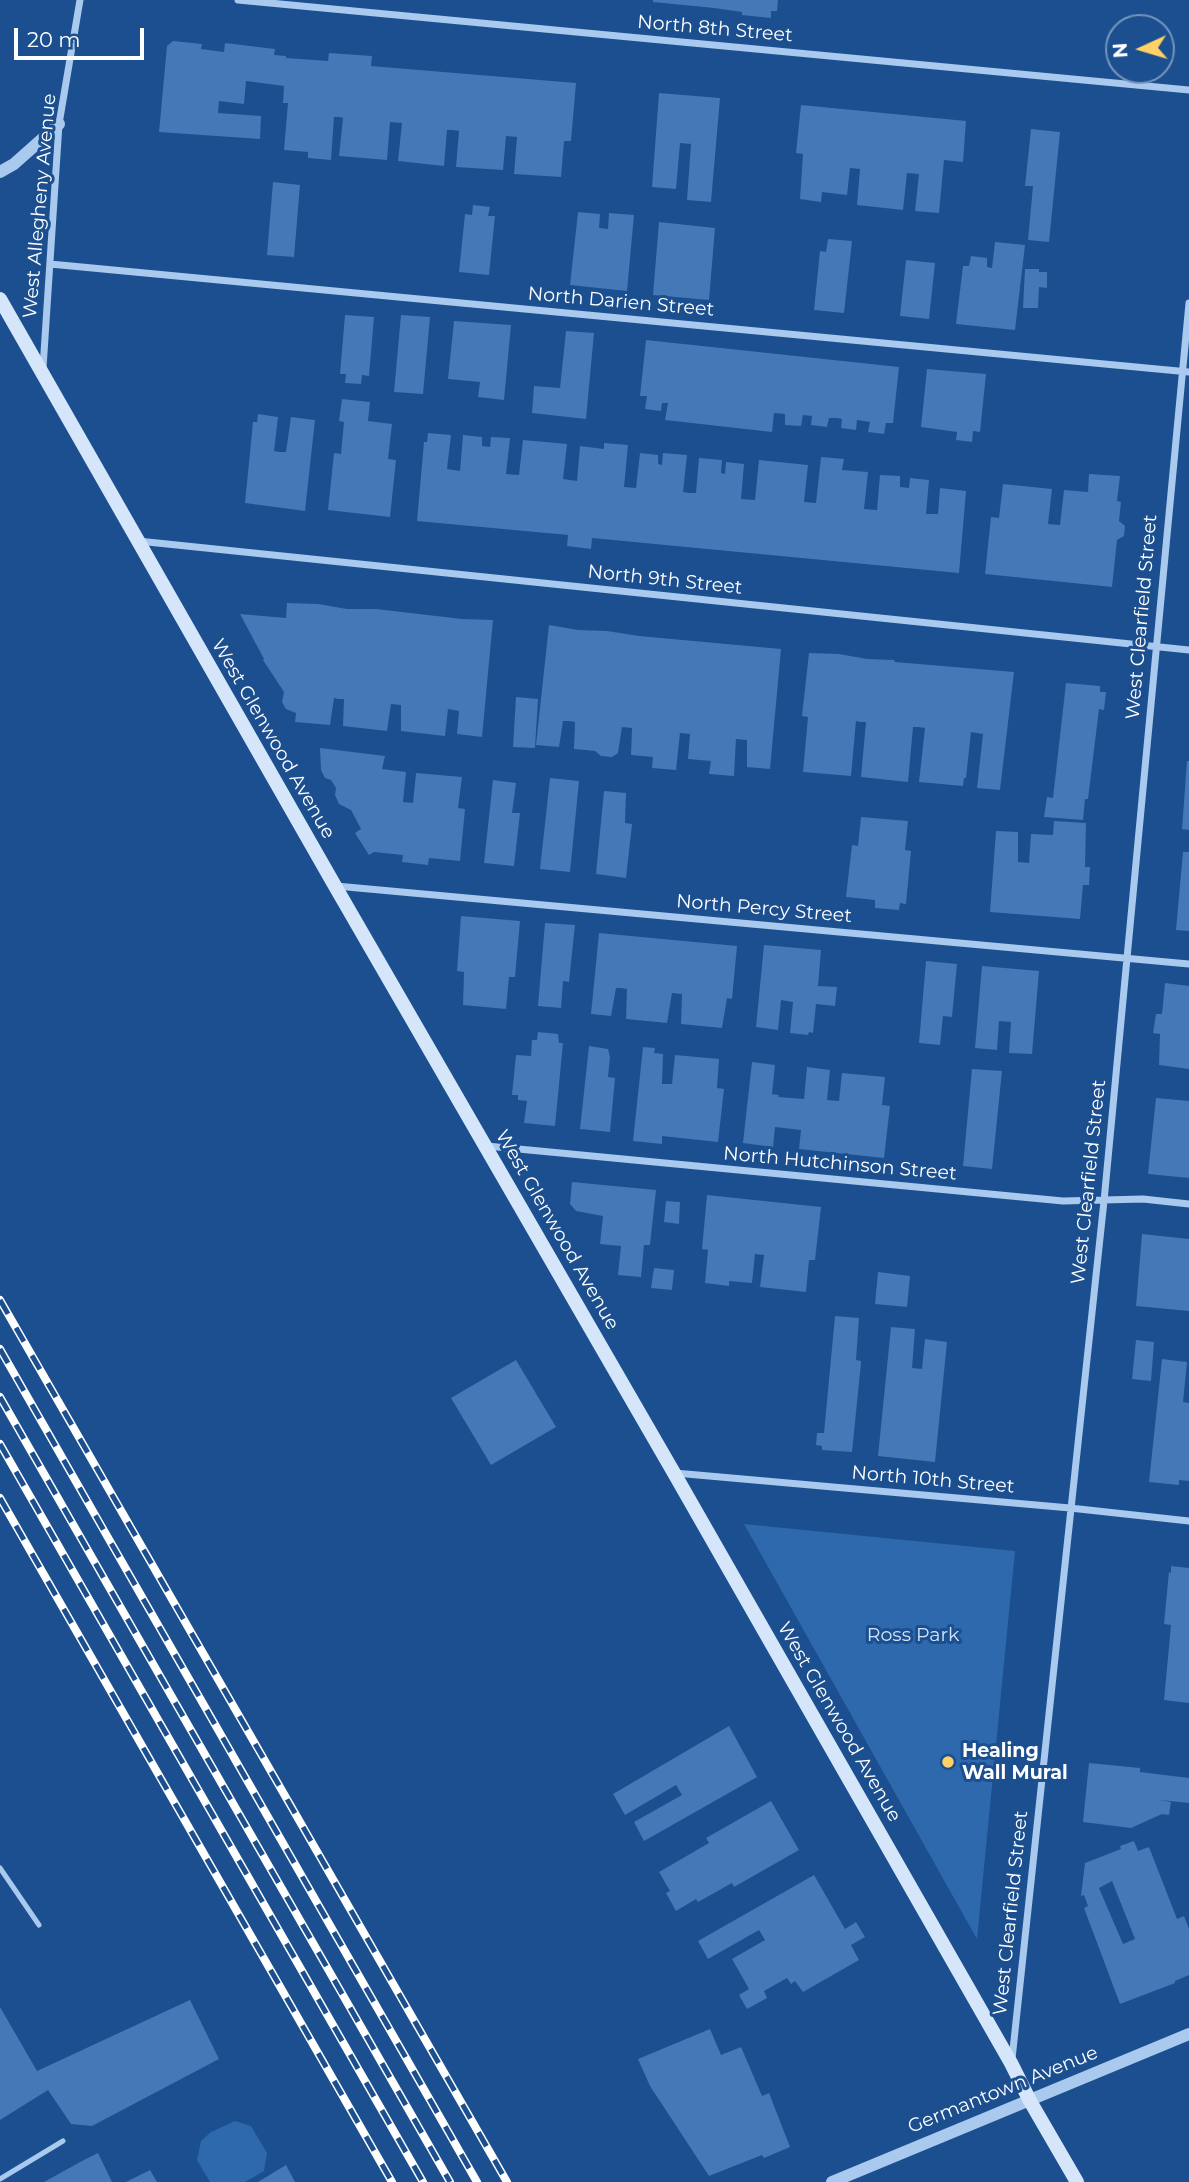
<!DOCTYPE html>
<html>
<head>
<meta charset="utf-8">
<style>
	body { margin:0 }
	#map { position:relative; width:1189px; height:2182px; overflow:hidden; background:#1b4f8f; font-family:Montserrat,sans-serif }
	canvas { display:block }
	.north { position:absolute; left:1105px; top:14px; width:70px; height:70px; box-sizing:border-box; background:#1b4f8f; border:2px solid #7695bc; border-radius:50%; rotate:266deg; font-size:19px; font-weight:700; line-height:28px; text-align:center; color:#fff }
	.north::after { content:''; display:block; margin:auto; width:24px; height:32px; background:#ffd166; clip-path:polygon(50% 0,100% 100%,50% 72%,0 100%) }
	.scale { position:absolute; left:14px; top:28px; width:130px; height:32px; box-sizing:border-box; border:4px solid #fff; border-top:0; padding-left:9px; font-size:21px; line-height:24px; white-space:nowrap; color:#fff; -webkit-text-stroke:5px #1b4f8f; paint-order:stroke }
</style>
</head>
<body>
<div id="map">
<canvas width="1189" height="2182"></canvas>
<div class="north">N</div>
<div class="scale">20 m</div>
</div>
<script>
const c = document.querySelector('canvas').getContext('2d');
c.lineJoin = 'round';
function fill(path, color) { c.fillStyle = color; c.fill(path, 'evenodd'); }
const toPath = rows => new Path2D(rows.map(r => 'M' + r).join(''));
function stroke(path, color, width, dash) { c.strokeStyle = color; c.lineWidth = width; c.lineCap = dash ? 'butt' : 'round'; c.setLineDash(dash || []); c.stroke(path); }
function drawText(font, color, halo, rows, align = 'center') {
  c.font = font + ' Montserrat,sans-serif'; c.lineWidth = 6; c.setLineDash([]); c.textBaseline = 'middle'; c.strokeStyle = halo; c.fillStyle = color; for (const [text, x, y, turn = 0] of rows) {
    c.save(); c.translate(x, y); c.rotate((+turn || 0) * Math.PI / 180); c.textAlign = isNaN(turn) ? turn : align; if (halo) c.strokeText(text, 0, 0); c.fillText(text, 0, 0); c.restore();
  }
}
const green = toPath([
	[744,1524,1015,1551,977,1939],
	[235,2121,251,2126,267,2153,264,2171,245,2182,210,2182,197,2160,201,2141,211,2132]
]);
const building = toPath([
	[653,0,778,0,777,11,771,11,771,18,742,15,742,12,714,8,653,2],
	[173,41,202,44,201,49,224,52,225,43,275,49,274,55,286,56,286,58,328,61,329,53,372,56,371,66,576,83,571,141,564,141,561,177,514,174,517,137,506,136,503,170,456,167,459,131,453,130,447,130,444,166,398,161,402,123,390,122,387,160,339,156,343,118,339,117,334,117,331,160,308,158,308,152,284,150,288,103,283,103,284,86,246,81,244,104,219,101,218,113,261,116,260,139,159,132,167,46],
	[659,93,720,98,711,202,687,200,691,144,680,143,676,189,652,187],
	[801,105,966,121,963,162,944,160,939,213,915,211,919,174,907,173,903,210,857,205,860,169,850,168,847,195,822,192,821,202,800,199,803,154,796,153],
	[1031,129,1060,132,1049,242,1028,240,1033,186,1025,186],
	[273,182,300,185,294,257,267,255],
	[473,205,490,207,488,216,495,216,489,275,459,272,465,214,472,215],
	[578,212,600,214,599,228,608,229,609,213,634,215,627,291,570,285],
	[659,222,715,228,709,300,653,295],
	[828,239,852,241,844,313,814,310,820,251,826,252],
	[995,242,1025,245,1015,330,956,324,963,266,969,266,971,256,987,258,987,267,992,268],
	[906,260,935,263,929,319,900,316],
	[1025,269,1039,269,1039,272,1047,272,1047,288,1039,287,1038,308,1023,308],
	[345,315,374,317,369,376,362,375,361,384,345,383,346,374,340,374],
	[401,315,430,317,423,394,394,392],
	[454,321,511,325,504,400,478,397,480,382,448,379],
	[566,331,594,333,586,419,532,413,534,386,560,388],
	[646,340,899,367,893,423,886,423,884,434,868,432,870,422,857,420,856,430,841,428,842,419,837,418,829,418,827,427,811,425,812,416,803,415,801,426,785,425,785,414,774,413,772,432,665,420,668,403,662,403,661,411,645,409,647,396,640,396],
	[927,369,986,374,980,432,973,431,972,442,956,440,957,432,921,427],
	[342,399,370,402,368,421,392,424,388,459,396,460,390,517,328,510,334,453,341,454,344,422,339,421],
	[258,414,278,417,274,451,279,452,286,452,291,417,315,420,305,511,245,503,253,422,257,422],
	[428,433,451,435,447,469,460,471,463,435,482,437,482,446,490,447,491,437,510,438,506,474,519,475,523,440,567,444,563,479,577,481,580,446,604,449,604,443,628,445,624,487,636,488,640,453,658,455,658,464,662,465,663,453,687,455,683,492,689,493,696,493,699,458,722,460,721,473,725,474,726,462,744,464,741,499,755,500,759,460,808,465,804,502,816,503,821,457,844,459,842,470,868,472,864,509,877,510,880,475,900,476,900,487,909,488,910,478,929,480,926,514,938,514,940,488,966,491,959,573,592,538,591,549,567,546,568,535,417,521,424,442,427,442],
	[1089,474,1120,476,1117,501,1121,502,1119,521,1125,526,1124,536,1117,540,1112,587,985,574,991,517,999,518,1003,484,1052,489,1048,524,1060,525,1064,490,1088,492],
	[287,603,318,604,347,609,376,609,462,619,493,620,482,737,457,734,459,711,448,709,445,736,401,731,401,705,391,704,387,731,343,726,344,699,338,699,334,698,330,725,295,722,296,713,286,709,282,702,284,692,263,660,264,659,240,614,286,618],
	[549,625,578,630,607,631,639,636,781,649,770,769,747,767,747,740,736,739,734,776,709,774,711,761,688,759,690,734,680,733,676,770,652,768,653,757,631,755,632,728,622,727,618,753,612,757,601,756,595,751,574,749,575,722,569,721,563,721,559,747,536,745],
	[809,653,839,654,867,659,894,660,895,662,1014,672,1000,790,977,788,983,734,971,732,966,778,964,778,963,786,919,782,925,728,918,727,913,727,908,782,861,777,866,722,861,722,856,721,851,776,803,772,808,717,802,716],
	[1066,683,1100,686,1100,692,1106,692,1104,710,1099,709,1088,799,1085,799,1083,820,1044,817,1047,797,1053,798],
	[516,697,538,699,535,748,513,747],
	[320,748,385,756,382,769,406,772,403,802,413,803,416,773,462,777,458,808,465,809,460,861,429,858,428,865,402,862,403,855,374,852,369,855,355,833,361,829,351,810,339,804,335,795,336,788,331,780,325,778,321,770],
	[1187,761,1189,761,1189,830,1182,829],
	[550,778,579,781,570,872,540,869],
	[493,780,516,783,512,813,520,813,514,866,484,863],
	[604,791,626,793,625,823,632,824,626,878,596,874],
	[861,817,908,821,905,850,911,851,906,904,900,903,899,910,875,908,875,900,846,897,852,845,858,846],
	[1054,821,1086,823,1085,867,1090,867,1089,885,1083,885,1080,919,990,912,996,831,1018,832,1018,862,1029,863,1031,834,1053,835],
	[1183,852,1189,852,1189,931,1176,930],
	[461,916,520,921,515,977,509,977,506,1009,463,1005,464,972,457,971],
	[545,923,575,925,569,982,563,981,561,1008,538,1006],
	[599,933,737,946,732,999,727,998,722,1028,681,1024,682,994,672,993,667,1023,626,1019,627,989,621,988,616,988,611,1016,591,1014],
	[764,945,821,950,818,986,837,987,835,1006,816,1004,813,1033,809,1032,808,1035,790,1033,793,1002,781,1000,778,1030,756,1027],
	[926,961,957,964,952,1017,943,1016,940,1045,919,1043],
	[982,966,1039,971,1032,1054,1009,1053,1011,1022,999,1021,997,1050,975,1048],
	[1165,983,1189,986,1189,1069,1159,1065,1160,1034,1153,1033,1156,1014,1162,1014],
	[538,1032,558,1034,559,1043,563,1043,555,1126,524,1123,527,1101,518,1100,518,1095,512,1095,516,1055,531,1056,532,1040,537,1040],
	[589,1046,608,1049,610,1057,608,1077,615,1078,610,1132,580,1129],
	[643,1047,655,1048,654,1053,663,1054,662,1084,672,1084,675,1055,719,1059,717,1088,724,1089,718,1142,662,1136,662,1144,633,1141],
	[752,1062,775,1065,772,1094,779,1095,778,1097,804,1099,807,1067,830,1070,827,1100,839,1101,842,1073,885,1077,882,1105,890,1106,884,1158,799,1149,801,1130,775,1127,773,1147,743,1143],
	[972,1069,1002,1071,992,1169,963,1166],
	[1156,1098,1189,1101,1189,1178,1148,1174],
	[572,1182,656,1190,650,1245,644,1245,641,1277,618,1275,621,1246,600,1244,603,1216,576,1211,570,1204],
	[707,1195,821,1207,815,1260,809,1260,806,1292,760,1287,764,1255,755,1254,752,1283,729,1281,729,1286,705,1283,708,1250,702,1249],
	[666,1201,680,1202,679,1224,664,1222],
	[1142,1234,1189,1239,1189,1311,1136,1306],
	[654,1268,674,1270,672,1290,651,1288],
	[878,1272,910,1276,907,1307,875,1304],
	[835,1316,859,1318,856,1360,861,1361,861,1363,852,1452,822,1450,822,1446,816,1445,817,1433,824,1433],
	[891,1327,915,1329,912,1368,922,1369,925,1339,947,1342,935,1462,878,1456],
	[1136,1340,1154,1342,1151,1381,1132,1379],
	[1162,1359,1187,1362,1183,1402,1189,1403,1189,1481,1179,1480,1179,1485,1149,1482],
	[516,1360,556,1427,491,1465,451,1398],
	[1171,1566,1189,1568,1189,1703,1164,1700,1171,1625,1164,1624,1169,1572,1171,1573],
	[729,1726,757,1777,644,1841,634,1822,682,1795,676,1785,625,1815,613,1794],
	[1089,1763,1140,1768,1140,1772,1189,1778,1189,1803,1160,1800,1171,1802,1169,1815,1162,1814,1131,1828,1083,1822],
	[771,1801,799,1850,734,1887,732,1883,698,1902,696,1899,676,1911,666,1893,670,1891,659,1872,709,1843,706,1838],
	[1134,1841,1138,1851,1149,1847,1177,1919,1184,1916,1189,1929,1189,1975,1175,1981,1175,1983,1120,2004,1084,1908,1088,1906,1084,1895,1081,1896,1085,1863,1121,1849,1120,1846],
	[1112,1881,1135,1939,1123,1944,1099,1888],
	[814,1875,845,1929,856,1922,865,1937,851,1945,859,1960,803,1992,795,1981,791,1984,787,1978,764,1991,767,1998,747,2009,739,1995,749,1989,732,1959,765,1940,759,1930,708,1959,698,1941],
	[190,2000,219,2059,92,2126,71,2124,48,2090,0,2120,0,2007,37,2071],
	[710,2029,721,2055,741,2047,762,2096,769,2093,790,2147,764,2158,762,2155,709,2176,650,2086,638,2059],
	[98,2153,112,2182,44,2182,82,2161],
	[286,2165,295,2182,258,2182],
	[150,2170,157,2182,126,2182]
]);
const service = toPath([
	[0,1868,39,1925],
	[0,2179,63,2141]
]);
const minor = toPath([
	[238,0,1189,90],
	[50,264,1189,372],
	[43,368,59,124,80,0],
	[138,541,1189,650],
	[336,886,1189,964],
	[487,1146,1063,1201,1143,1199,1189,1204],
	[675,1473,1070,1508,1189,1521],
	[1012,2059,1104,1201,1189,303]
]);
const tertiary = toPath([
	[0,172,14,164,59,124],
	[832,2182,1189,2034]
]);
const secondary = toPath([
	[0,299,335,886,674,1473,1011,2063,1030,2101,1077,2182]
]);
const rail = toPath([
	[0,1300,507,2182],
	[0,1349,477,2182],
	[0,1397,450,2182],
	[0,1444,423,2182],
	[0,1498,392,2182]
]);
const markers = [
	[948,1762,7,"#ffd166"]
];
const streetNames = [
	["North 8th Street",715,29,5],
	["West Allegheny Avenue",40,206,-85],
	["North Darien Street",621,302,5],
	["North 9th Street",665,580,6],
	["West Clearfield Street",1142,617,-85],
	["West Glenwood Avenue",273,739,60],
	["North Percy Street",764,909,5],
	["North Hutchinson Street",840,1164,5],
	["West Clearfield Street",1089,1182,-84],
	["West Glenwood Avenue",557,1230,60],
	["North 10th Street",933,1480,5],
	["West Glenwood Avenue",839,1722,60],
	["West Clearfield Street",1011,1913,-84],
	["Germantown Avenue",1003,2090,-22]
];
const parkNames = [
	["Ross Park",913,1635]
];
const poiNames = [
	["Healing",962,1751],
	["Wall Mural",962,1773]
];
fill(green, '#2e69ad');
fill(building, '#4478b7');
stroke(service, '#a9c9ee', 5);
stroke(minor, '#a9c9ee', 7);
stroke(tertiary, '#a9c9ee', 12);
stroke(secondary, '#d6e6fa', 14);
stroke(rail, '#fff', 8);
stroke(rail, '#1b4f8f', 5, [16]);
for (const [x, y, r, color] of markers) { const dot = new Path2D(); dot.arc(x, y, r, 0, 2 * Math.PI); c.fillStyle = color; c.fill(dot); stroke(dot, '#1b4f8f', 2.5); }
drawText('19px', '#fff', '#1b4f8f', streetNames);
drawText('19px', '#cfe3fa', '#1b4f8f', parkNames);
drawText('bold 19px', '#fff', '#1b4f8f', poiNames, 'left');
</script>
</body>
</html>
